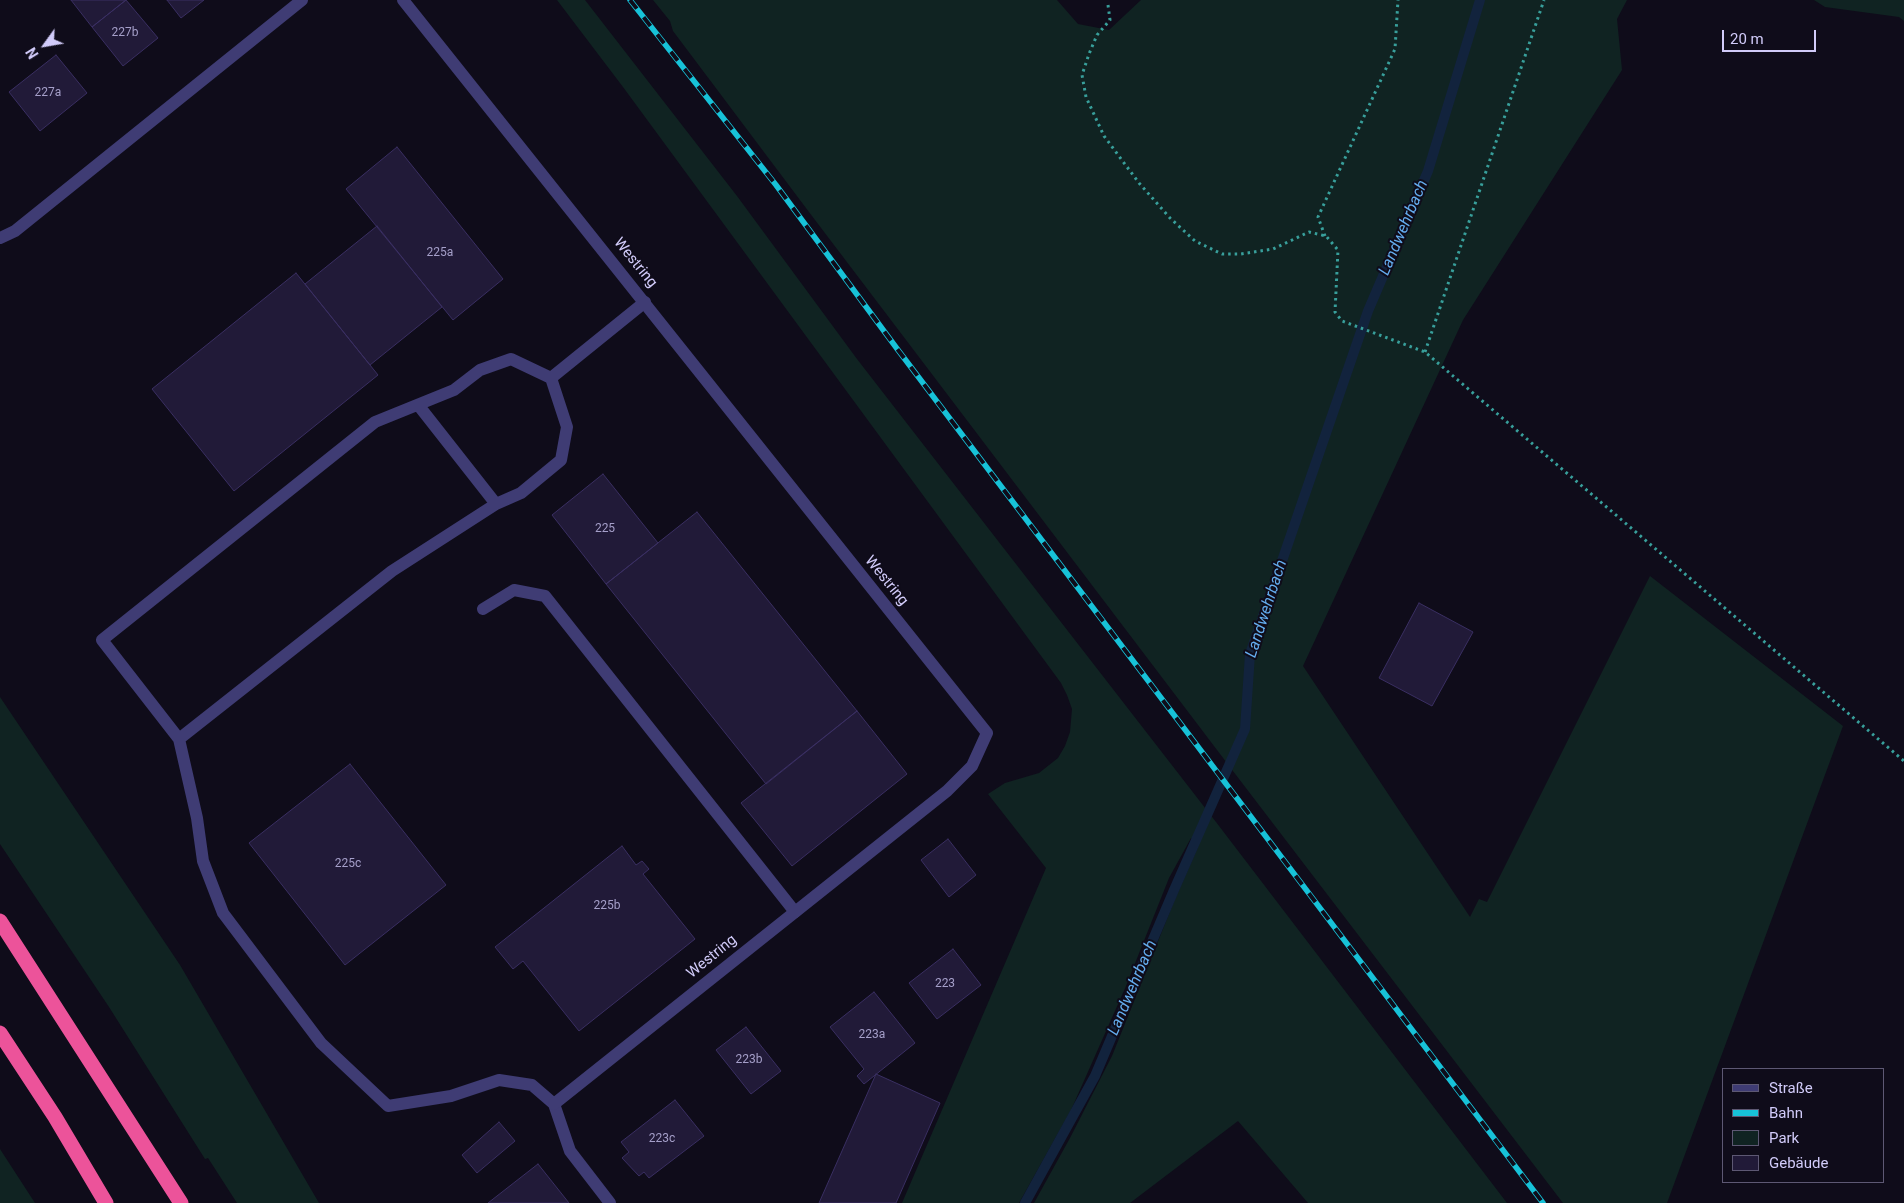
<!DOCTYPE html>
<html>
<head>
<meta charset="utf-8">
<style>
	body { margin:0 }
	#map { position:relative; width:1904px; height:1203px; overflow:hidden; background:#0f0c1a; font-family:Roboto,sans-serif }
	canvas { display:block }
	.legend { position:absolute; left:1722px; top:1068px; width:162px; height:115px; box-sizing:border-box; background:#0f0c1a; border:1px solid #5d5873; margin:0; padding:6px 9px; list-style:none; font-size:15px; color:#d1cbf9 }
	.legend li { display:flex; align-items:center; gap:10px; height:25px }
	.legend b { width:25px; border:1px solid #5d5873 }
	.north { position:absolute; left:20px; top:20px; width:50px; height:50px; -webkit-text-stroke:4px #0f0c1a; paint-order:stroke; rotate:238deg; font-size:14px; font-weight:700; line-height:20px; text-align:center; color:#d1cbf9 }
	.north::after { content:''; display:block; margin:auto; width:18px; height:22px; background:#d1cbf9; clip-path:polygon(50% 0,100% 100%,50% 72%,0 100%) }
	.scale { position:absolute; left:1722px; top:30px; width:94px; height:22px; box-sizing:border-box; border:2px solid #d1cbf9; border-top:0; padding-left:6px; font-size:15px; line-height:18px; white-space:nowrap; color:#d1cbf9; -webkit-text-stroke:4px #0f0c1a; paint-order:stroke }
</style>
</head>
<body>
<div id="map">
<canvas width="1904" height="1203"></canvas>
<ul class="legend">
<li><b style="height:6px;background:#3f3c74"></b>Straße</li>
<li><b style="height:6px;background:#17c2d8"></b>Bahn</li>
<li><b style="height:14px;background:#102322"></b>Park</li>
<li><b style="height:14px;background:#211a38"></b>Gebäude</li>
</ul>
<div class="north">N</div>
<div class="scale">20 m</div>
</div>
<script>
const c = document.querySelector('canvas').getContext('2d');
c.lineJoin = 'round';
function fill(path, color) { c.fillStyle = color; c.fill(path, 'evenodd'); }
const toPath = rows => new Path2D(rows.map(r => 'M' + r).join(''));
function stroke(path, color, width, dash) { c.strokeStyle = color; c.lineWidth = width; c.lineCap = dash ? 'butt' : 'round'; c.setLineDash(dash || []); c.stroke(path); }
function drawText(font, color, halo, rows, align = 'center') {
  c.font = font + ' Roboto,sans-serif'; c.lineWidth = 4; c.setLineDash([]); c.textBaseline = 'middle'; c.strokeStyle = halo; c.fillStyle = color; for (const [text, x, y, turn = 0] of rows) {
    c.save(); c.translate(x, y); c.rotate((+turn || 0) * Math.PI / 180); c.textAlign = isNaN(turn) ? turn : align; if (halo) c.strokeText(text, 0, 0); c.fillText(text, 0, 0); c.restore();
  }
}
const green = toPath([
	[557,0,585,0,737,196,857,359,1216,822,1507,1203,1308,1203,1238,1121,1130,1203,1034,1203,1070,1138,1112,1056,1175,899,1198,847,1191,838,1169,878,1126,986,1071,1110,1019,1203,902,1203,1046,868,988,794,1005,783,1039,773,1058,758,1065,746,1070,732,1072,709,1067,695,1061,683,623,87],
	[653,0,1057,0,1078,24,1109,30,1141,0,1627,0,1617,19,1622,70,1463,320,1303,666,1470,917,1479,899,1487,902,1650,576,1843,726,1667,1203,1563,1203,1236,775,812,216,673,31,670,21],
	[1814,0,1904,0,1904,21,1899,17,1825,7],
	[0,697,180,965,319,1203,237,1203,208,1158,205,1159,109,1007,0,844],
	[0,1149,35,1203,0,1203]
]);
const stream = toPath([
	[1025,1203,1095,1076,1174,890,1245,729,1250,654,1368,311,1428,171,1480,0]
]);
const building = toPath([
	[71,0,126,0,92,27,71,0],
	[126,0,158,38,123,66,92,27,126,0],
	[167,0,204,0,181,18,167,0],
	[56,55,87,93,40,131,9,92,56,55],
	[397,147,503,279,453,320,346,189,397,147],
	[377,226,442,307,370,365,305,284,377,226],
	[296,273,378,375,234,491,152,389,296,273],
	[603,474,658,543,606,584,552,515,603,474],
	[697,512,857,711,766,784,606,584,697,512],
	[1419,603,1473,632,1432,706,1379,678,1419,603],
	[857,711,907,774,792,866,741,803,857,711],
	[350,764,446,885,345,965,249,843,350,764],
	[948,839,976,875,949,897,921,860,948,839],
	[622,846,636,865,642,861,649,869,643,874,695,939,579,1031,523,961,513,969,495,947,622,846],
	[953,949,981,985,937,1019,909,983,953,949],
	[874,992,915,1043,864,1084,857,1076,864,1069,830,1027,874,992],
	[746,1027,781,1071,751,1094,716,1050,746,1027],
	[876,1074,940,1103,896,1203,819,1203,876,1074],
	[675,1100,704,1136,649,1178,644,1172,639,1176,622,1158,629,1152,621,1142,675,1100],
	[499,1122,515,1141,477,1173,462,1155,499,1122],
	[538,1164,569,1203,488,1203,538,1164]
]);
const path = toPath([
	[1108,5,1110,20,1097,35,1089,54,1082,75,1086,97,1104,136,1139,183,1170,218,1195,241,1222,254,1241,254,1273,249,1309,232,1326,236,1338,250,1335,312,1342,321,1425,352,1904,761],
	[1325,236,1318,217,1395,49,1398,0],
	[1425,352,1544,0]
]);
const service = toPath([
	[0,238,15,231,302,0],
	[511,359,551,378,567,427,561,460,521,493,496,504,392,571,179,739,102,640,375,422,454,390,480,370,511,359],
	[551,378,645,302],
	[419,406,496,504],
	[483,609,514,590,545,596,795,912],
	[179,739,197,818,203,861,223,913,321,1043,388,1106,451,1096,499,1080,532,1085,554,1104,570,1151,610,1203]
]);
const minor = toPath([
	[403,0,987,733,972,766,947,791,554,1104]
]);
const motorway = toPath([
	[0,921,181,1203],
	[0,1033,55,1117,106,1203]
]);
const rail = toPath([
	[630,0,776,185,898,350,1543,1203]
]);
const numberNames = [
	["227b",125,33],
	["227a",48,93],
	["225a",440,253],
	["225",605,529],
	["225c",348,864],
	["225b",607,906],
	["223",945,984],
	["223a",872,1035],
	["223b",749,1060],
	["223c",662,1139]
];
const streetNames = [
	["Westring",635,263,51],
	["Westring",886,581,51],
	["Westring",712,957,-39]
];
const waterNames = [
	["Landwehrbach",1404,228,-67],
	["Landwehrbach",1267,609,-72],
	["Landwehrbach",1133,988,-67]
];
fill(green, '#102322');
stroke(stream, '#12233d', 10);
fill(building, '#211a38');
stroke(building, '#3a2f62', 1);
stroke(path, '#389f9b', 3, [2.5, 4]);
stroke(service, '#3f3c74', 12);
stroke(minor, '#3f3c74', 12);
stroke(motorway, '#ec539a', 15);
stroke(rail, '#17c2d8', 5.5);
stroke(rail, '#0f0c1a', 4, [11]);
drawText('12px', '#a59fc9', null, numberNames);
drawText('15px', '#d1cbf9', '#0f0c1a', streetNames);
drawText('italic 16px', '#64acee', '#0f0c1a', waterNames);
</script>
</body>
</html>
